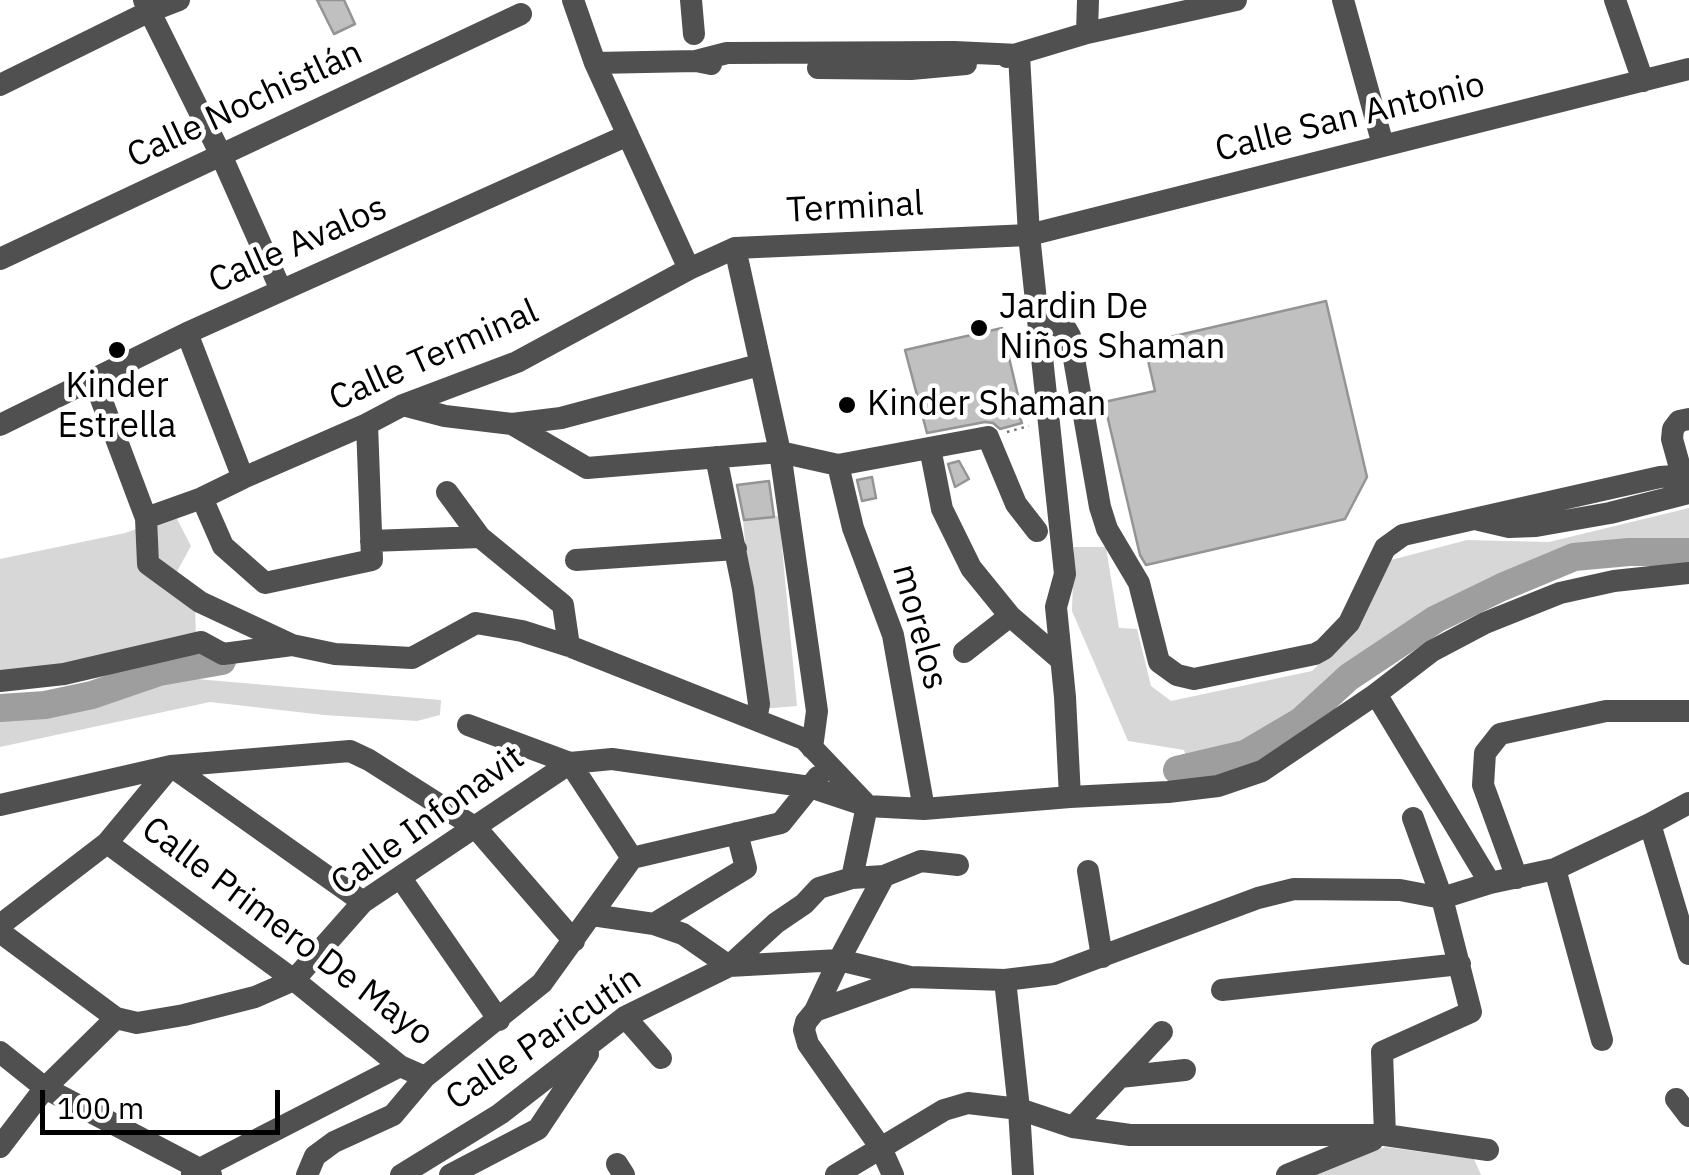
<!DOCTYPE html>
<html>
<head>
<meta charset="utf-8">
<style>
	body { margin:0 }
	#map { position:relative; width:1689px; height:1175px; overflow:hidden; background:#fff; font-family:"IBM Plex Sans",sans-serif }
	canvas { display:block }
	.scale { position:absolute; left:40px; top:1090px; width:240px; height:45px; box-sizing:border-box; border:5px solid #000; border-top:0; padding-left:12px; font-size:30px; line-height:35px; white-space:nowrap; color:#000; -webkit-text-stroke:8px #fff; paint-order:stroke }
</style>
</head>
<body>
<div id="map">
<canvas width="1689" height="1175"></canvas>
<div class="scale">100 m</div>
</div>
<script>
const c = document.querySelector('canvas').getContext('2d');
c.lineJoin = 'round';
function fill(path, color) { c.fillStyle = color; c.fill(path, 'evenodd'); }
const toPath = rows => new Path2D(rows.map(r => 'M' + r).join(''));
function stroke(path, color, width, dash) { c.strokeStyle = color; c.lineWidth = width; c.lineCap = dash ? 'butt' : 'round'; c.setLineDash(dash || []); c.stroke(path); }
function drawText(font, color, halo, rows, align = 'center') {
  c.font = font + ' "IBM Plex Sans",sans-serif'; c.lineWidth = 9; c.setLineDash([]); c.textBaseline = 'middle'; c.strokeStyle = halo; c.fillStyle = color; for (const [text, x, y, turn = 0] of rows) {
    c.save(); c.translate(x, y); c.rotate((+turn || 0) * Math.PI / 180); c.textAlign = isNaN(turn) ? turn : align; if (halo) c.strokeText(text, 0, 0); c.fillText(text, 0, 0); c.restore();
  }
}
const green = toPath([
	[1689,508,1689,546,1572,551,1499,582,1433,614,1349,672,1298,718,1243,749,1187,761,1184,750,1128,741,1072,611,1074,547,1106,547,1119,628,1137,629,1151,686,1171,701,1312,671,1355,629,1391,560,1467,540,1549,542],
	[175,515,191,546,169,586,195,604,196,639,65,668,0,674,0,559,125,533],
	[779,516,797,706,761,709,743,520],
	[173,677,441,700,440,715,417,721,324,715,210,702,0,747,0,700],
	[1385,1147,1474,1159,1481,1175,1312,1175]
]);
const river = toPath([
	[0,708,45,705,92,695,159,672,222,661],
	[1177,770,1245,754,1301,721,1349,677,1436,619,1502,587,1574,557,1629,552,1689,552]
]);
const building = toPath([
	[317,0,344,0,355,24,334,34,317,0],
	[1326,301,1367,477,1345,519,1146,565,1140,555,1104,402,1155,391,1144,343,1326,301],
	[1002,328,1020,404,1016,407,1022,423,1000,429,993,423,985,422,927,433,905,350,1002,328],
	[959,461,969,479,955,487,948,464,959,461],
	[872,477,876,498,862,501,857,480,872,477],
	[769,481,774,517,744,520,737,485,769,481]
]);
const path = toPath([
	[1007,432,1029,426]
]);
const minor = toPath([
	[144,0,221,155,281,290],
	[573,0,595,63,689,269],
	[691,0,694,34],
	[1343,0,1383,145],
	[1615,0,1643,81],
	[1087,33,1088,0],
	[1007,57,1087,33,1236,0],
	[696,61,727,53,954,52,1019,55,1029,235,1065,574,1056,607,1065,697,1070,797],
	[595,63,696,61,711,64],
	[818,68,911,69,966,64],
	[0,85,148,12,179,0],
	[735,248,780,452,817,711,812,748],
	[0,259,521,14],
	[1039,319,1066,329,1070,336,1100,507,1107,529,1139,583,1159,662,1177,675,1194,679,1315,654,1324,649,1349,623,1385,548,1403,535,1660,477,1689,475],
	[187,333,243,478],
	[94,380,146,518,148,564,200,602,292,645],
	[403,405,445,416,512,424,561,418,759,365],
	[512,424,587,468,780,452,838,465,988,437,1016,504,1037,531],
	[0,425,187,333,628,135],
	[930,448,942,509,971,568,1010,616,1061,660],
	[716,457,743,589,759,704,756,720],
	[838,465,853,528,893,635,924,809],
	[1682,475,1672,439,1673,429,1679,421,1689,419],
	[447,492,480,537],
	[202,498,223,546,265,583,372,560,367,424],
	[146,518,202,498,243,478,367,424,403,405,517,362,689,269,735,248,1029,235,1689,69],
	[1479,520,1509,527,1536,526,1610,513,1689,493],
	[371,541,480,537,563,605,569,646],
	[576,560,736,549],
	[964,652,1010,616],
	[0,681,64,674,201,642,223,654,292,645,335,654,412,658,476,623,522,631,569,646,804,739,865,803],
	[1376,694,1490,883],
	[468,725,570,763,612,759,810,787,867,806,924,809,1070,797,1168,792,1218,786,1262,771,1376,694,1432,651,1485,623,1560,593,1614,581,1689,573],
	[570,763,632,858],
	[0,805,171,766,350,751,369,760,476,828,574,941],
	[1650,824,1689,954],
	[107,843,294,980,400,1066,425,1077],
	[632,858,781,823,818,777],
	[1555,869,1602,1040],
	[1088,871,1102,957],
	[400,877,499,1020],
	[852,878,867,806],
	[1517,878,1483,785,1485,753,1500,734,1606,711,1689,711],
	[592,915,654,924,683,934,729,966],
	[654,924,746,868,737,833],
	[0,925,107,843,171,766,363,902],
	[0,932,116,1018,137,1023,184,1015,255,997,294,980,363,902,570,763],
	[729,966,839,960,910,977],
	[1005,980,1019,1109,1023,1175],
	[1222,990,1460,964],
	[815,1011,839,960,884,876],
	[625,1017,661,1058],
	[0,1052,45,1088,211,1175],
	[1120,1077,1185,1070],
	[1676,1099,1689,1116],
	[1073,1127,1162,1032],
	[1385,1135,1382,1052,1471,1012,1442,898,1413,818],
	[0,1147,45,1088,116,1018],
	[617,1164,624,1175],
	[192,1173,400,1066],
	[307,1175,315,1156,334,1142,393,1115,425,1077,542,983,632,858],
	[401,1175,500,1114,625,1017,729,966,776,923,804,904,819,888,852,878,884,876,921,861,958,865],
	[450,1175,538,1129,588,1054],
	[836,1175,944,1110,968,1103,1019,1109,1073,1127,1130,1135,1385,1135,1488,1150],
	[893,1175,881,1148,808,1044,804,1030,806,1022,815,1011,910,977,1005,980,1054,974,1258,898,1294,889,1400,890,1442,898,1490,883,1555,869,1650,824,1689,803],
	[1287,1175,1373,1140]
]);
const markers = [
	[979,328,10,"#000"],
	[117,350,10,"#000"],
	[847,405,10,"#000"]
];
const streetNames = [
	["Calle Nochistlán",245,105,-25],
	["Calle San Antonio",1350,118,-14],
	["Terminal",855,208,-3],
	["Calle Avalos",298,245,-24],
	["Calle Terminal",434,356,-24],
	["morelos",919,627,75],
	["Calle Infonavit",428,821,-36],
	["Calle Primero De Mayo",287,932,37],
	["Calle Paricutín",544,1039,-34]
];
const poiNames = [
	["Jardin De",999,308],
	["Niños Shaman",999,348],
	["Kinder",117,387,"center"],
	["Estrella",117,427,"center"],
	["Kinder Shaman",867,405]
];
fill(green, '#d7d7d7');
stroke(river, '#9e9e9e', 28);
fill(building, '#c0c0c0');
stroke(building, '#949494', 2.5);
stroke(path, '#727272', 2.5, [2.5, 5]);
stroke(minor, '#505050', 22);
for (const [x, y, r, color] of markers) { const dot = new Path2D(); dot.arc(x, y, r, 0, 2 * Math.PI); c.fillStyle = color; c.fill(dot); stroke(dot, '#fff', 4); }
drawText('35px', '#000', '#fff', streetNames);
drawText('35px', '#000', '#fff', poiNames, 'left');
</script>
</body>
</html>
